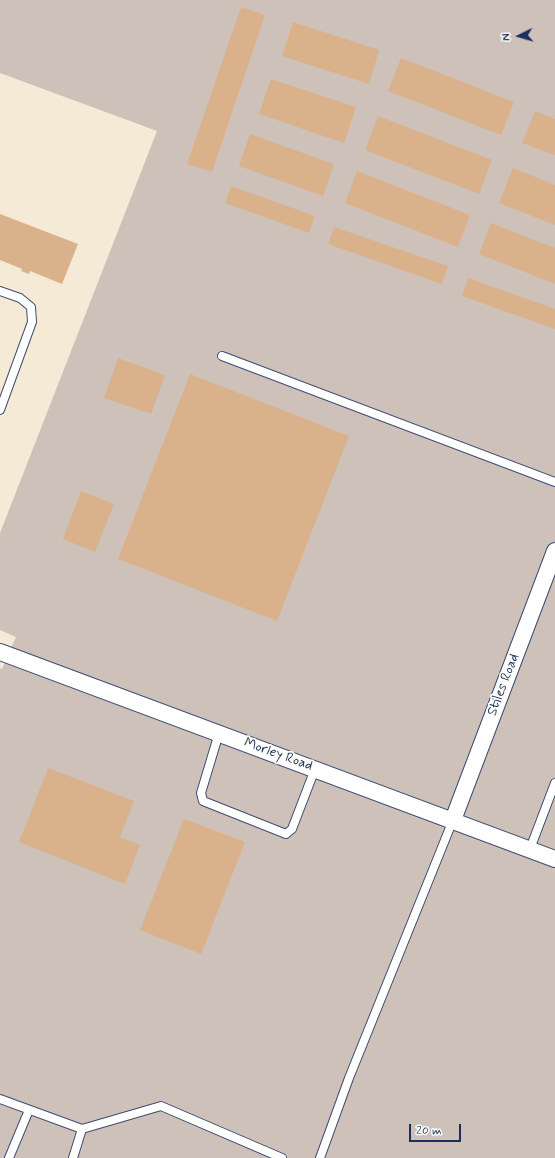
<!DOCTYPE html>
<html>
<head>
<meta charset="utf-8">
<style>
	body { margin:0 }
	#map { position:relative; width:555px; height:1158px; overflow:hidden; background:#f5ead6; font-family:Mynerve,sans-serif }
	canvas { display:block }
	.north { position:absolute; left:499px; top:16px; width:40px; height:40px; -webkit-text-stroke:3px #fdfcf7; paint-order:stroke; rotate:265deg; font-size:11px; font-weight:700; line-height:16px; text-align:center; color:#1b2f5e }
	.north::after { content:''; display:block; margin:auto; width:14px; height:18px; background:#1b2f5e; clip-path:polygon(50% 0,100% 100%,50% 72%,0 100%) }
	.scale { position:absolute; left:409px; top:1124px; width:52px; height:18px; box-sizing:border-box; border:2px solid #1b2f5e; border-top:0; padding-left:5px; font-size:12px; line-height:14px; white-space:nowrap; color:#1b2f5e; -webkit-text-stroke:3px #fdfcf7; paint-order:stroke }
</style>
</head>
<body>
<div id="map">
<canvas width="555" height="1158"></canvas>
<div class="north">N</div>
<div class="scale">20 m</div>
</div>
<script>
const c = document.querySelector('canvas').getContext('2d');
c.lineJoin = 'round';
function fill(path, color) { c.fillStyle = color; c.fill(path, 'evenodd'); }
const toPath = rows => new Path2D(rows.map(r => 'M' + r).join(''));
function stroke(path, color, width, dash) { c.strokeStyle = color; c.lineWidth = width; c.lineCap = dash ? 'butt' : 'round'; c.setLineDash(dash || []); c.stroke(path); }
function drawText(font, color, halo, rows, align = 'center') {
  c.font = font + ' Mynerve,sans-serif'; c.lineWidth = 3.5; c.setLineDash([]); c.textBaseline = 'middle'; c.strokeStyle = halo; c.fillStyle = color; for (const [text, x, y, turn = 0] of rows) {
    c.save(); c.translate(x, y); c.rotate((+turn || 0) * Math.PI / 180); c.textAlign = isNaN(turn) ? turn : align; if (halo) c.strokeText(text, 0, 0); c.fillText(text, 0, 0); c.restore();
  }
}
const industrial = toPath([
	[0,0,555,0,555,1158,0,1158,0,668,2,669,16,637,0,630,0,533,157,131,0,73]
]);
const building = toPath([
	[241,7,265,15,212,172,187,164],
	[293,22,379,50,369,84,282,56],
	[401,58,514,102,501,135,388,91],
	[271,79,356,107,344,143,259,114],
	[535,111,555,119,555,155,522,143],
	[378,116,492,160,479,194,365,150],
	[250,134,334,164,323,196,239,166],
	[513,168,555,185,555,225,499,203],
	[357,171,470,215,458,247,345,203],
	[231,186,315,216,309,233,225,203],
	[0,214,78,244,62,284,30,271,29,274,21,271,22,269,0,260],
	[491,223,555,248,555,284,479,254],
	[334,227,448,266,442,284,328,244],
	[468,278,555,309,555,329,462,296],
	[118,358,165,375,151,414,104,398],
	[190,374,349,436,277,621,118,559],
	[81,491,114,504,95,552,63,539],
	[48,768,134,801,120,837,140,845,125,884,19,842],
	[184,819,245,842,201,954,140,930]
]);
const lane = toPath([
	[0,291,20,298,31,307,32,322,0,410],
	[222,356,555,482],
	[219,733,201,793,203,801,286,834,292,829,315,769],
	[530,849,555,783],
	[0,1099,82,1129,161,1106,282,1158],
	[9,1158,29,1110],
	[73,1158,82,1129],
	[320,1158,349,1078,453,820]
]);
const street = toPath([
	[0,652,555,859],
	[453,820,555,551]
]);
const streetNames = [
	["Stiles Road",504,685,-69],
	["Morley Road",278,755,20]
];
fill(industrial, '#cec1ba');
fill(building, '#d9b28b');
stroke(lane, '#3c4b70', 10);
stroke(street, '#3c4b70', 18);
stroke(lane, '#fff', 8);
stroke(street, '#fff', 16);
drawText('14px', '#1b2f5e', '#fdfcf7', streetNames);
</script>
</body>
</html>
